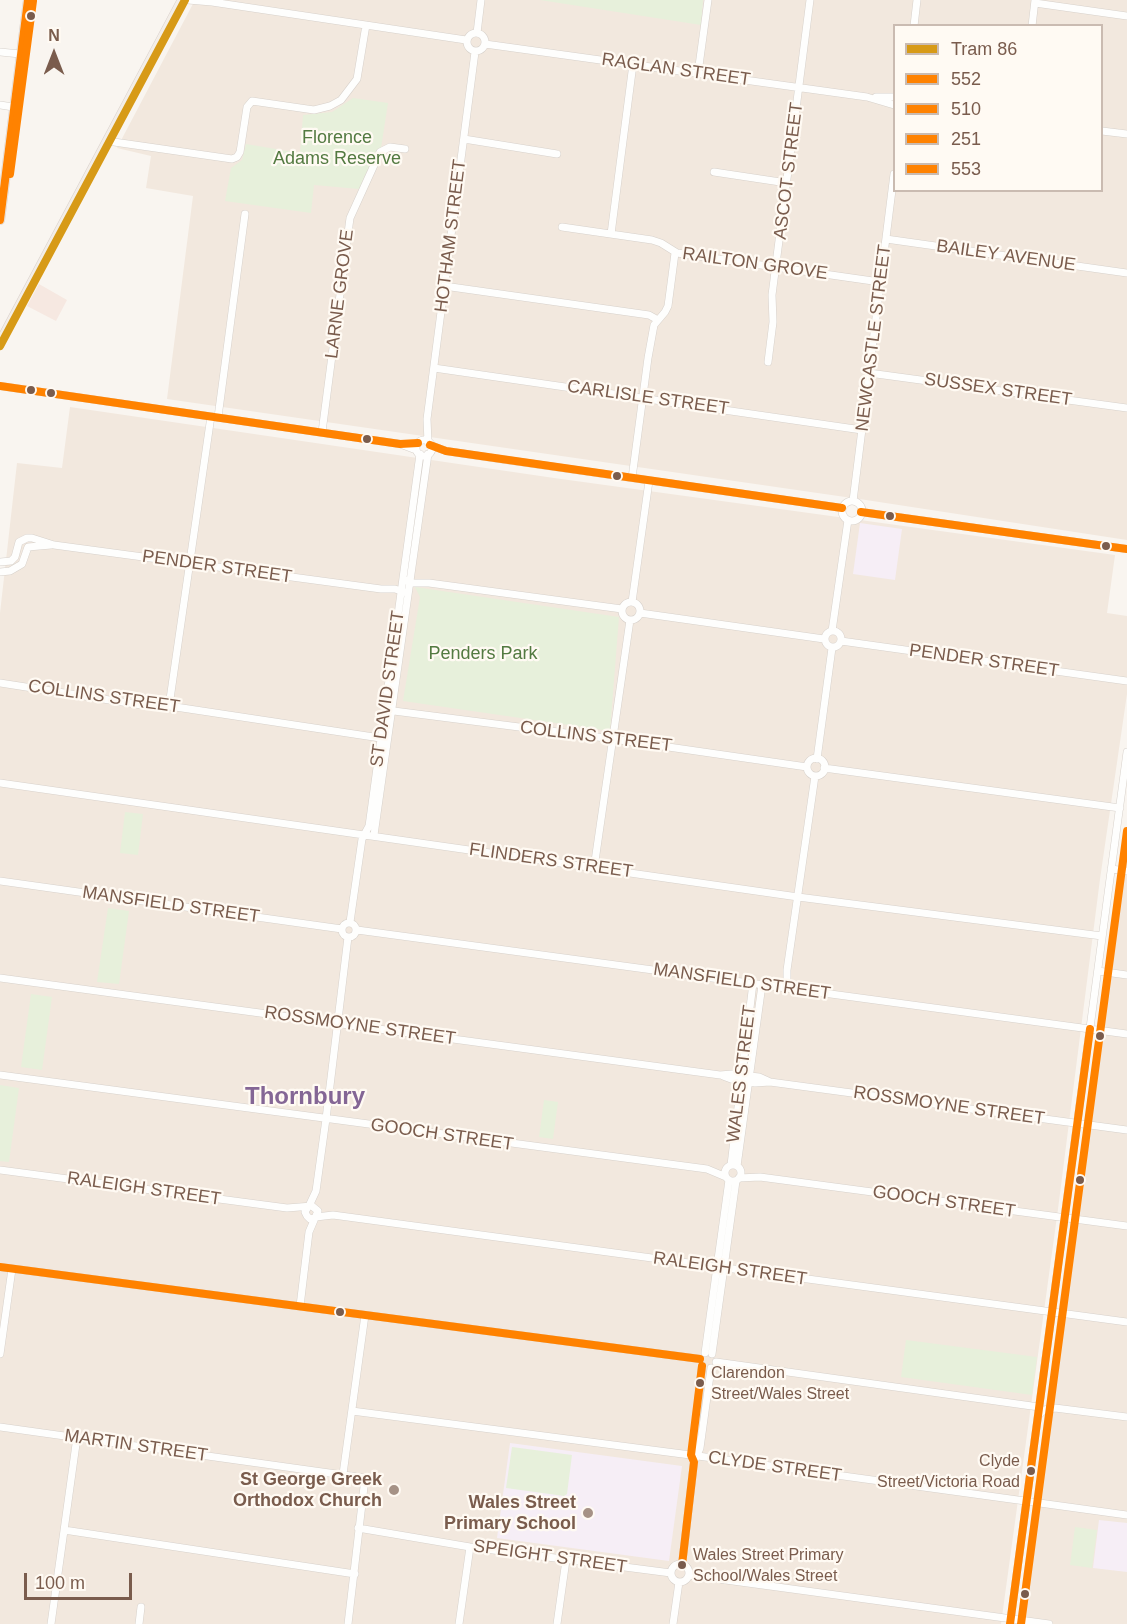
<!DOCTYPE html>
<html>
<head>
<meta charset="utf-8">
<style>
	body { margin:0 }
	#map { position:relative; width:1127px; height:1624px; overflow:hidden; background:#f9f5f0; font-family:Arial,sans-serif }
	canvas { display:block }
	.legend { position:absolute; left:893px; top:24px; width:210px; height:168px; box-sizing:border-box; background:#fffaf3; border:2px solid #cabbb1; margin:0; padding:8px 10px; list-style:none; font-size:18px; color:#7a5c4d }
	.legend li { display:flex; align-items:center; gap:12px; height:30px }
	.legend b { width:30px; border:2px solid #cabbb1 }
	.north { position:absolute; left:24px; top:24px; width:60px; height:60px; -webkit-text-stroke:4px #fffaf3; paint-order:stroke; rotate:0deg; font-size:16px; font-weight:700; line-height:24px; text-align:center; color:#7a5c4d }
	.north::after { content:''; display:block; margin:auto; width:21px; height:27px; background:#7a5c4d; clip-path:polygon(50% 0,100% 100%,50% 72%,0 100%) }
	.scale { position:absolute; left:24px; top:1573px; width:108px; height:27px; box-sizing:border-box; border:3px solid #7a5c4d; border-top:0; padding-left:8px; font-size:18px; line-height:21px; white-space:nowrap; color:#7a5c4d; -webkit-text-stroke:4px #fffaf3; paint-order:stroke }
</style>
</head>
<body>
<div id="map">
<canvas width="1127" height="1624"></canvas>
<ul class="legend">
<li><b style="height:8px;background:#d79a17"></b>Tram 86</li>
<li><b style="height:8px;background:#ff8200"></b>552</li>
<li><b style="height:8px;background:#ff8200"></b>510</li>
<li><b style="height:8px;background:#ff8200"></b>251</li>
<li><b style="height:8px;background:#ff8200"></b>553</li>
</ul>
<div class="north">N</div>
<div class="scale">100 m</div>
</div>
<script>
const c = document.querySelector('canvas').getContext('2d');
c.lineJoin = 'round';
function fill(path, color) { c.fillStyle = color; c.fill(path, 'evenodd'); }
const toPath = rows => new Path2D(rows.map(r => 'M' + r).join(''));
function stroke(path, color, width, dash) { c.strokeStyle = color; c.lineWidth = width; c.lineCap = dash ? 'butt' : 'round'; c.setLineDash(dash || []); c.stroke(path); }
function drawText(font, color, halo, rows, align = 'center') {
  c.font = font + ' Arial,sans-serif'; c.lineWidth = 4.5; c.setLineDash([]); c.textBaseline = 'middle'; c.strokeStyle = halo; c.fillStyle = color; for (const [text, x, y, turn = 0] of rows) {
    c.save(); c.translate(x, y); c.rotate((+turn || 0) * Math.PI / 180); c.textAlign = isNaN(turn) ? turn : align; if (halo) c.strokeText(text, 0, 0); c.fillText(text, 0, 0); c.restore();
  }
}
const residential = toPath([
	[195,0,1127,0,1127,540,866,500,167,399,193,196,146,188,151,156,117,148],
	[894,26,1102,26,1102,190,894,190],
	[70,407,554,478,1115,555,1107,613,1127,616,1127,694,1100,879,1058,1209,1001,1624,0,1624,0,613,17,463,62,468],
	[1127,834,1127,1624,1017,1624,1064,1269]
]);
const commercial = toPath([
	[39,284,67,300,56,321,27,306]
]);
const education = toPath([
	[860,523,902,529,895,580,853,574],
	[510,1443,682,1466,669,1561,497,1538],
	[1099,1520,1127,1523,1127,1572,1093,1568]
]);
const green = toPath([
	[540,0,703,0,701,25],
	[353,98,388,103,381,148,376,151,359,189,314,185,311,213,225,201,231,168,242,160,246,144,300,153,303,115,332,112],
	[415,587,619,617,610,731,403,701,420,597],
	[125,812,143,814,138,855,120,853],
	[108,908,129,911,119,984,97,982],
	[31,994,52,997,42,1070,21,1067],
	[0,1085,19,1088,9,1162,0,1161],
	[544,1100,558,1102,553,1139,539,1137],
	[906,1340,1037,1357,1032,1395,901,1377],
	[512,1447,572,1455,567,1494,564,1496,506,1488],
	[1075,1527,1097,1530,1092,1568,1070,1565]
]);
const minor = toPath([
	[188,0,212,2,466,40],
	[1035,3,1127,16],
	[914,26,917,0],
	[1032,26,1035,0],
	'467 42a9 9 0 1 1 18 0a9 9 0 1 1-18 0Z',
	[477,33,481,0],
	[485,44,867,97,894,105],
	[0,52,20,54],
	[698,73,708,0],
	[876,97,894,97],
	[0,105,13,107],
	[1102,131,1127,134],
	[464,139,557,154],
	[107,141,232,159,237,157,240,152,247,107,252,101,314,110,330,106,341,100,357,79,366,25],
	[714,172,787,183],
	[562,227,652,240,661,243,677,253,880,282],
	[611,234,633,64],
	[886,239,1127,273],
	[444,286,649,315,658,320],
	[768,362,773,322,772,295,810,0],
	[434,368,862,430],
	[869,373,1127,408],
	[0,386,400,444,416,450],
	[218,417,245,214],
	[322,432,350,218,380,152,390,147,405,149],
	'416 448a8 8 0 1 1 16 0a8 8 0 1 1-16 0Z',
	[428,442,427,419,475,52],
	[430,445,446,451,507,460,842,508],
	[632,478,648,358,654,325,665,312,668,306,675,253],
	[853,501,894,174],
	'842 511a10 10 0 1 1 20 0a10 10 0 1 1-20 0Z',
	[861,512,1127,549],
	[0,562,11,561,15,557,19,542,27,538,32,538,54,545,381,589,395,589,407,593],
	[0,572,10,571,22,564,28,547,51,545],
	[405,580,411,583,429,583,622,609],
	'622 611a9 9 0 1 1 18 0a9 9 0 1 1-18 0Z',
	[632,602,649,481],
	[640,613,824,639],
	'825 639a8 8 0 1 1 16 0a8 8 0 1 1-16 0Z',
	[832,631,848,520],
	[841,641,1127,681],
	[0,683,148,706,169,706,387,739],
	[169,706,211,416],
	[386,710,613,739,807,767],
	'807 767a9 9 0 1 1 18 0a9 9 0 1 1-18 0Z',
	[817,759,832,648],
	[824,768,1120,808],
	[0,783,798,897,1102,936],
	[374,835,428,454],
	[594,868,630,620],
	[1111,869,1127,871],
	[0,881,342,929],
	[350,922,362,839,369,826,420,454],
	'342 930a7 7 0 1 1 14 0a7 7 0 1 1-14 0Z',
	[357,930,1127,1034],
	[1098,971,1127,975],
	[0,978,720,1075,732,1074,759,1077,770,1082],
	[787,988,787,970,815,776],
	[0,1075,707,1169,726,1177],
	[723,1076,731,1079,755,1083,770,1082,1127,1130],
	[731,1165,753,983],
	'725 1173a8 8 0 1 1 16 0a8 8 0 1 1-16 0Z',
	[737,1166,762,985],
	[0,1170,287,1208,312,1206,318,1211,315,1218,310,1219,307,1216,305,1212,308,1207],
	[739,1178,760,1177,1127,1226],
	[309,1206,316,1191,326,1119,348,937],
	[316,1217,333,1215,1127,1322],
	[0,1267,700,1359],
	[300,1306,309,1232,315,1218],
	[705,1353,729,1180],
	[0,1354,12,1269],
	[712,1354,736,1181],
	[716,1362,1039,1407],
	[352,1411,698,1456,1127,1515],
	[1038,1416,1044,1410,1055,1408,1127,1417],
	[0,1427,365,1478,348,1624],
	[692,1457,702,1366],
	[343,1474,365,1315],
	[358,1528,470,1547,671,1573],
	[64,1530,355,1574],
	'671 1573a9 9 0 1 1 18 0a9 9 0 1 1-18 0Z',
	[682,1565,694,1462,700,1448,711,1368],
	[689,1575,1049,1624],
	[51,1624,77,1437],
	[139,1624,141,1607],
	[459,1624,470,1547],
	[557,1624,566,1560],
	[673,1624,679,1582],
	[1010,1624,1127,752]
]);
const major = toPath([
	[0,220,28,0],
	[0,342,182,0]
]);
const bus1 = toPath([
	[0,220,28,0],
	[0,386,400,444,418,443],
	[430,445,446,451,842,508],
	[861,512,1127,549],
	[1010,1624,1090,1029]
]);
const bus2 = toPath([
	[0,1267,700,1359],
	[682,1565,694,1462,691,1455,702,1366]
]);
const bus3 = toPath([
	[1021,1624,1127,831]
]);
const bus4 = toPath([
	[10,174,33,1]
]);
const tram1 = toPath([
	[0,346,185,0]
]);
const markers = [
	[31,16,5,"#7a5c4d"],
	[31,390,5,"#7a5c4d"],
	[51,393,5,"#7a5c4d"],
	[367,439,5,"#7a5c4d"],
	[617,476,5,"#7a5c4d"],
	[890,516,5,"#7a5c4d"],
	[1106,546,5,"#7a5c4d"],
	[1100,1036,5,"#7a5c4d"],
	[1080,1180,5,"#7a5c4d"],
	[340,1312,5,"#7a5c4d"],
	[700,1383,5,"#7a5c4d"],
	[1031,1471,5,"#7a5c4d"],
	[394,1490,6,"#a69286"],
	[588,1513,6,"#a69286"],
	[682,1565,5,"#7a5c4d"],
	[1025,1594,5,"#7a5c4d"]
];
const busNames = [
	["Clarendon",711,1374],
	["Street/Wales Street",711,1395],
	["Clyde",1020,1462,"right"],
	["Street/Victoria Road",1020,1483,"right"],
	["Wales Street Primary",693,1556],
	["School/Wales Street",693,1577]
];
const streetNames = [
	["RAGLAN STREET",676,70,8],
	["ASCOT STREET",789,171,-83],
	["HOTHAM STREET",451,236,-83],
	["BAILEY AVENUE",1006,256,8],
	["RAILTON GROVE",755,264,8],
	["LARNE GROVE",340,294,-83],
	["NEWCASTLE STREET",874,338,-83],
	["SUSSEX STREET",998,390,8],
	["CARLISLE STREET",648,398,8],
	["PENDER STREET",217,567,8],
	["PENDER STREET",984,661,8],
	["ST DAVID STREET",388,689,-82],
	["COLLINS STREET",104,697,8],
	["COLLINS STREET",596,737,7],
	["FLINDERS STREET",551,861,8],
	["MANSFIELD STREET",171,905,8],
	["MANSFIELD STREET",742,982,8],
	["ROSSMOYNE STREET",360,1026,8],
	["WALES STREET",742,1074,-83],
	["ROSSMOYNE STREET",949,1106,8],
	["GOOCH STREET",442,1135,8],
	["RALEIGH STREET",144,1189,8],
	["GOOCH STREET",944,1202,8],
	["RALEIGH STREET",730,1269,8],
	["MARTIN STREET",136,1446,8],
	["CLYDE STREET",775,1467,8],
	["SPEIGHT STREET",550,1557,8]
];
const parkNames = [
	["Florence",337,138],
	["Adams Reserve",337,159],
	["Penders Park",483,654]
];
const poiNames = [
	["St George Greek",382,1480],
	["Orthodox Church",382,1501],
	["Wales Street",576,1503],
	["Primary School",576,1524]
];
const districtNames = [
	["Thornbury",305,1097]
];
fill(residential, '#f2e8de');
fill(commercial, '#f6e8e1');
fill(education, '#f6eef6');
fill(green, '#e7f0db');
stroke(minor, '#d7d1cb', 8);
stroke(major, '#dad1cc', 10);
stroke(minor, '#fefefd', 7);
stroke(major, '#f3eee8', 9);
stroke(bus1, '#ff8200', 8);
stroke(bus2, '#ff8200', 8);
stroke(bus3, '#ff8200', 8);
stroke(bus4, '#ff8200', 8);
stroke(tram1, '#d79a17', 8);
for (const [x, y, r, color] of markers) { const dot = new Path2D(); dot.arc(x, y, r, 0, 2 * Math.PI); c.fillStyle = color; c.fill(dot); stroke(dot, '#fffaf3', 2); }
drawText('16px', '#7a5c4d', '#fffaf3', busNames, 'left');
drawText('18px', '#7a5c4d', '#fffaf3', streetNames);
drawText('18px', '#537a41', '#fffaf3', parkNames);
drawText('bold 18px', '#7a5c4d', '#fffaf3', poiNames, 'right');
drawText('bold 24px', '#846695', '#fffaf3', districtNames);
</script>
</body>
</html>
